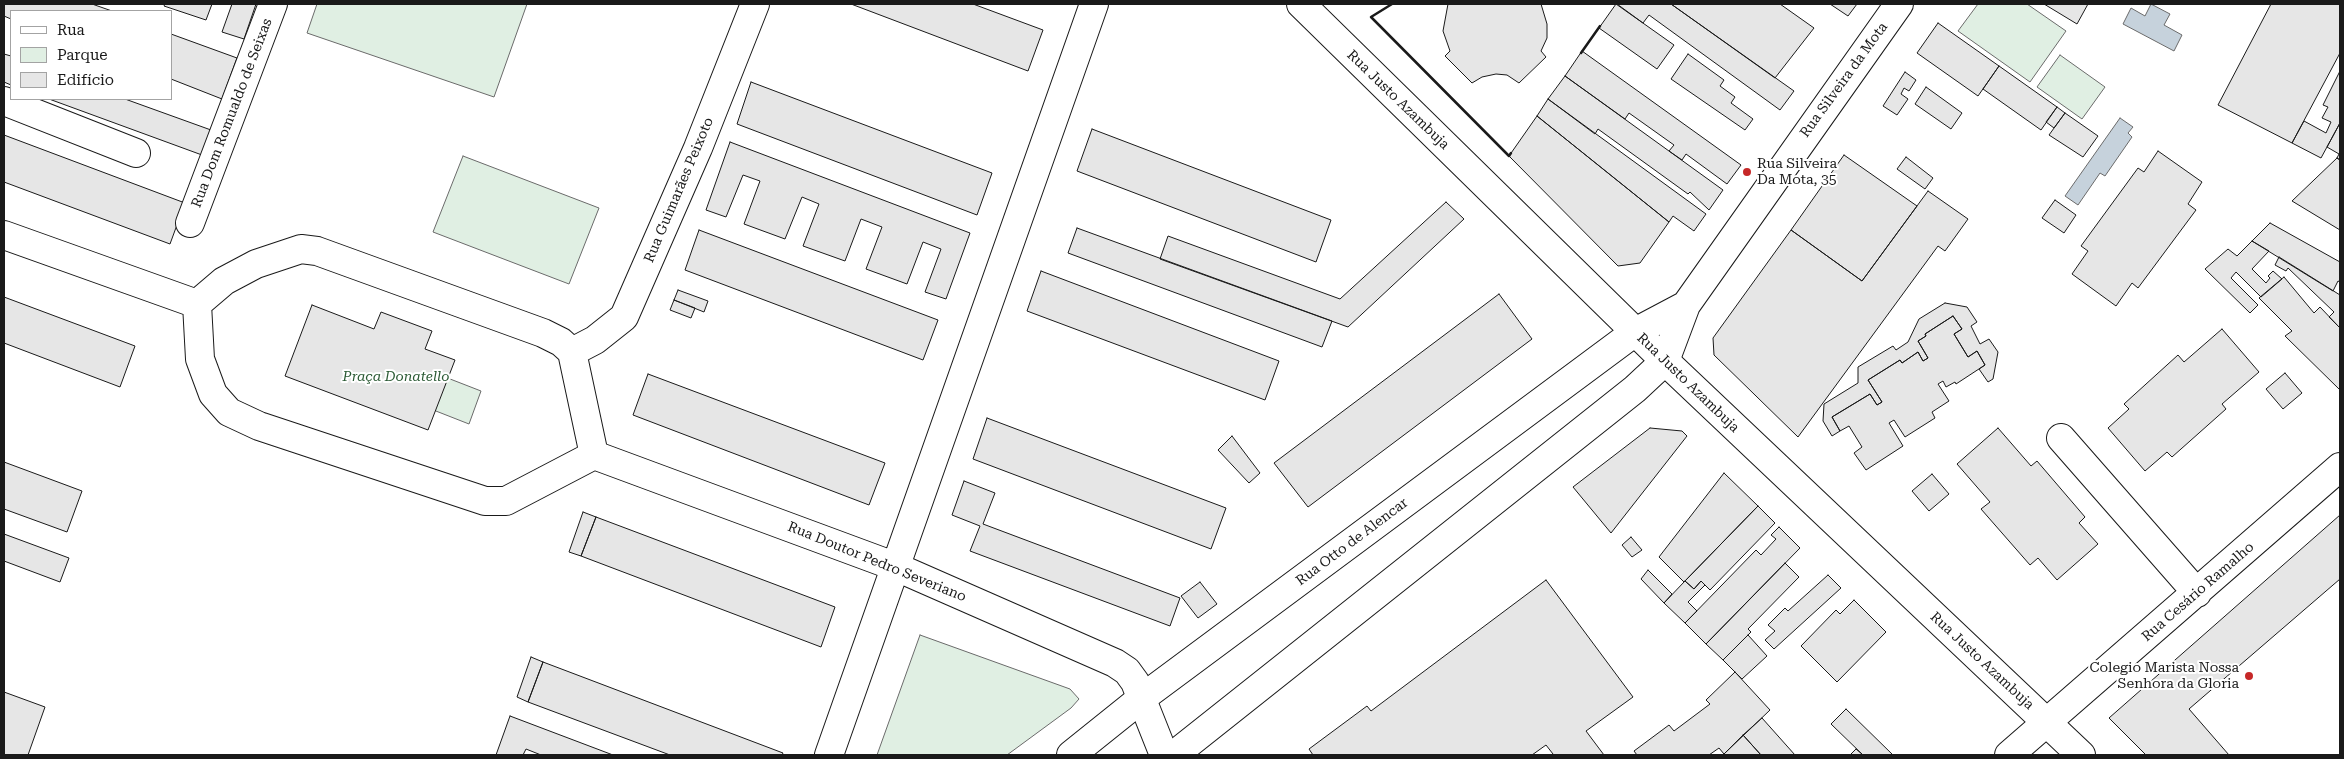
<!DOCTYPE html>
<html>
<head>
<meta charset="utf-8">
<style>
	body { margin:0 }
	#map { position:relative; width:2344px; height:759px; overflow:hidden; background:#fff; font-family:"Roboto Serif",serif }
	canvas { display:block }
	.frame { position:absolute; inset:0; border:5px solid #1a1a1a; pointer-events:none }
	.legend { position:absolute; left:10px; top:10px; width:162px; height:90px; box-sizing:border-box; background:#fff; border:1px solid #a3a3a3; margin:0; padding:6px 9px; list-style:none; font-size:15px; color:#1a1a1a }
	.legend li { display:flex; align-items:center; gap:10px; height:25px }
	.legend b { width:25px; border:1px solid #a3a3a3 }
</style>
</head>
<body>
<div id="map">
<canvas width="2344" height="759"></canvas>
<div class="frame"></div>
<ul class="legend">
<li><b style="height:6px;background:#fff"></b>Rua</li>
<li><b style="height:14px;background:#e0efe3"></b>Parque</li>
<li><b style="height:14px;background:#e6e6e6"></b>Edifício</li>
</ul>
</div>
<script>
const c = document.querySelector('canvas').getContext('2d');
c.lineJoin = 'round';
function fill(path, color) { c.fillStyle = color; c.fill(path, 'evenodd'); }
const toPath = rows => new Path2D(rows.map(r => 'M' + r).join(''));
function stroke(path, color, width, dash) { c.strokeStyle = color; c.lineWidth = width; c.lineCap = dash ? 'butt' : 'round'; c.setLineDash(dash || []); c.stroke(path); }
function drawText(font, color, halo, rows, align = 'center') {
  c.font = font + ' "Roboto Serif",serif'; c.lineWidth = 4; c.setLineDash([]); c.textBaseline = 'middle'; c.strokeStyle = halo; c.fillStyle = color; for (const [text, x, y, turn = 0] of rows) {
    c.save(); c.translate(x, y); c.rotate((+turn || 0) * Math.PI / 180); c.textAlign = isNaN(turn) ? turn : align; if (halo) c.strokeText(text, 0, 0); c.fillText(text, 0, 0); c.restore();
  }
}
const green = toPath([
	[317,4,527,4,494,97,307,33,317,4],
	[1978,4,2027,4,2066,31,2030,82,1958,31,1978,4],
	[2060,55,2105,87,2082,119,2037,87,2060,55],
	[463,156,599,208,569,284,433,232,463,156],
	[324,330,481,391,469,424,311,362,324,330],
	[920,635,1070,689,1079,699,1071,708,1007,755,877,755,920,635]
]);
const water = toPath([
	[2151,4,2170,14,2164,25,2182,35,2174,51,2123,24,2131,8,2145,16,2151,4],
	[2120,118,2133,127,2128,133,2132,137,2105,176,2100,173,2078,205,2065,196,2120,118]
]);
const building = toPath([
	[4,4,92,4,112,11,11,11,11,19,4,16,4,4],
	[165,4,212,4,206,20,164,6,165,4],
	[232,4,256,4,244,39,222,32,232,4],
	[851,4,973,4,1043,30,1028,71,851,4],
	[1448,4,1541,4,1547,24,1547,38,1541,51,1546,57,1519,83,1507,75,1496,74,1482,77,1472,83,1445,56,1450,51,1443,31,1448,4],
	[1616,4,1674,45,1657,69,1599,28,1616,4],
	[1617,4,1671,4,1794,91,1780,110,1649,15,1643,23,1617,4],
	[1671,4,1780,4,1814,28,1775,78,1671,4],
	[1830,4,1857,4,1848,16,1830,4],
	[2044,4,2088,4,2077,24,2044,4],
	[2271,4,2340,4,2340,53,2292,143,2218,105,2271,4],
	[1938,23,1999,66,1978,96,1917,53,1938,23],
	[171,34,237,58,222,99,171,79,171,34],
	[1582,51,1741,165,1727,184,1686,154,1682,160,1669,151,1674,145,1629,113,1625,119,1565,76,1582,51],
	[4,54,11,56,11,85,4,82,4,54],
	[1688,54,1724,80,1720,86,1735,97,1731,103,1753,119,1745,130,1671,79,1688,54],
	[1999,66,2057,107,2041,130,1983,89,1999,66],
	[2340,71,2340,123,2321,158,2292,143,2304,121,2326,133,2331,122,2322,118,2328,107,2323,105,2340,71],
	[1905,72,1916,80,1909,91,1904,88,1901,94,1908,99,1897,115,1883,106,1905,72],
	[1565,76,1723,190,1709,210,1690,192,1688,194,1598,129,1595,134,1548,99,1565,76],
	[751,82,992,173,977,215,737,124,751,82],
	[1926,87,1962,113,1951,129,1915,104,1926,87],
	[49,99,125,99,211,130,202,155,49,99],
	[1548,99,1706,214,1694,231,1673,216,1669,222,1537,116,1548,99],
	[2057,107,2065,113,2054,128,2046,122,2057,107],
	[2065,113,2098,136,2083,157,2049,135,2065,113],
	[1537,116,1669,222,1640,263,1618,266,1509,156,1537,116],
	[2340,123,2340,160,2337,158,2339,154,2327,147,2340,123],
	[1092,129,1331,220,1316,262,1077,171,1092,129],
	[4,135,185,203,170,244,4,182,4,135],
	[730,142,970,233,946,299,925,292,941,249,923,242,907,284,866,269,882,227,861,219,845,261,803,246,819,204,802,197,785,239,744,224,760,181,743,175,726,217,706,210,730,142],
	[2158,151,2202,182,2188,204,2196,210,2138,288,2132,283,2116,306,2072,274,2088,251,2081,246,2138,168,2144,172,2158,151],
	[1844,155,1917,206,1862,281,1791,230,1844,155],
	[1906,157,1933,178,1925,189,1897,169,1906,157],
	[2337,158,2340,160,2340,230,2292,201,2337,158],
	[1928,191,1968,219,1945,251,1938,246,1798,437,1714,355,1713,338,1791,230,1862,281,1928,191],
	[2055,200,2076,215,2064,233,2042,218,2055,200],
	[1446,202,1464,219,1348,327,1160,259,1168,236,1340,299,1446,202],
	[2270,223,2340,262,2340,282,2338,281,2333,291,2252,241,2270,223],
	[1077,228,1332,321,1322,347,1068,253,1077,228],
	[699,230,938,320,923,360,685,270,699,230],
	[2252,241,2269,251,2252,269,2266,283,2270,278,2268,276,2273,271,2282,279,2261,297,2236,272,2231,278,2258,305,2250,313,2205,269,2228,249,2237,256,2252,241],
	[2279,257,2340,295,2340,328,2329,317,2334,312,2288,268,2286,271,2275,265,2279,257],
	[1041,271,1279,361,1265,400,1027,311,1041,271],
	[2284,277,2314,313,2320,307,2340,328,2340,390,2285,336,2292,331,2259,298,2284,277],
	[678,290,708,301,704,312,674,300,678,290],
	[1499,294,1532,339,1308,507,1274,463,1499,294],
	[4,297,135,346,120,387,4,343,4,297],
	[674,300,695,308,691,318,670,310,674,300],
	[1945,303,1967,307,1977,322,1971,326,1980,344,1989,339,1998,352,1993,379,1988,382,1979,369,1985,365,1977,351,1968,357,1954,334,1962,329,1953,316,1925,334,1926,336,1918,341,1928,358,1923,361,1918,352,1902,363,1900,360,1868,380,1882,402,1877,405,1870,394,1832,417,1840,431,1832,436,1823,421,1824,404,1858,383,1858,367,1893,346,1896,350,1908,342,1919,319,1945,303],
	[312,305,374,329,381,312,432,331,425,349,455,360,428,430,285,376,312,305],
	[1953,316,1962,329,1954,334,1968,357,1977,351,1985,365,1956,384,1955,382,1946,387,1943,381,1938,384,1949,401,1932,412,1935,418,1905,437,1894,420,1889,423,1903,446,1866,470,1854,453,1862,447,1849,426,1840,431,1832,417,1870,394,1877,405,1882,402,1868,380,1900,360,1902,363,1918,352,1923,361,1928,358,1918,341,1926,336,1925,334,1953,316],
	[2222,329,2259,372,2222,404,2226,409,2172,457,2167,452,2145,471,2108,428,2129,409,2124,404,2178,355,2184,362,2222,329],
	[2285,373,2302,393,2283,409,2266,389,2285,373],
	[648,374,885,463,869,505,633,415,648,374],
	[987,418,1226,508,1211,549,973,459,987,418],
	[1650,428,1682,431,1687,436,1611,533,1573,487,1650,428],
	[1998,428,2031,466,2037,461,2085,517,2079,523,2098,544,2057,580,2038,558,2030,565,1981,509,1990,502,1957,464,1998,428],
	[1232,436,1260,473,1249,483,1218,450,1232,436],
	[4,462,82,491,67,532,4,509,4,462],
	[1724,473,1758,506,1684,582,1659,557,1724,473],
	[1932,474,1949,494,1929,511,1912,491,1932,474],
	[964,481,995,493,983,524,1180,598,1170,626,970,551,980,526,952,515,964,481],
	[1758,506,1775,523,1710,590,1701,581,1694,589,1685,581,1758,506],
	[583,512,596,517,581,556,569,552,583,512],
	[2340,515,2340,579,2189,709,2229,755,2146,755,2109,718,2340,515],
	[596,517,835,607,821,647,581,556,596,517],
	[1779,527,1800,548,1706,644,1685,623,1756,550,1761,555,1776,539,1771,535,1779,527],
	[4,534,69,558,60,582,4,561,4,534],
	[1631,537,1642,550,1632,557,1622,545,1631,537],
	[1785,563,1799,577,1748,629,1751,632,1723,660,1706,644,1785,563],
	[1648,570,1672,594,1664,603,1641,579,1648,570],
	[1828,575,1841,588,1774,649,1765,640,1775,631,1768,625,1785,608,1788,611,1828,575],
	[1546,580,1633,697,1586,731,1604,755,1551,755,1553,754,1546,745,1532,755,1313,755,1309,749,1367,706,1371,711,1546,580],
	[1685,581,1694,589,1701,581,1705,585,1688,602,1697,611,1685,623,1664,603,1685,581],
	[1200,582,1217,604,1198,618,1181,596,1200,582],
	[1854,600,1886,632,1837,682,1801,646,1836,610,1840,614,1854,600],
	[1748,635,1767,656,1742,679,1723,660,1748,635],
	[531,657,543,662,528,702,517,697,531,657],
	[543,662,783,753,782,755,670,755,528,702,543,662],
	[1735,672,1770,710,1724,754,1719,748,1709,755,1637,755,1634,751,1669,725,1674,731,1710,704,1706,700,1735,672],
	[4,692,45,707,28,755,4,755,4,692],
	[1846,709,1893,755,1863,755,1831,724,1846,709],
	[510,716,613,755,541,755,526,749,523,755,496,755,510,716],
	[1762,718,1795,755,1761,755,1743,735,1762,718],
	[1743,735,1761,755,1722,755,1724,754,1743,735],
	[1856,749,1863,755,1850,755,1856,749]
]);
const minor = toPath([
	[1301,4,1665,361,2081,755],
	[4,101,136,153],
	[190,223,273,4],
	[4,235,197,304],
	[301,249,317,251,543,333,561,342,572,352,594,455,506,501,485,501,259,426,229,412,213,394,200,359,197,304,224,281,256,264,301,249],
	[572,352,595,340,624,317,698,148,755,4],
	[2061,438,2197,593],
	[594,455,894,566,1115,663,1127,671,1135,682,1164,755],
	[829,755,1094,4],
	[2009,755,2340,467]
]);
const major = toPath([
	[1071,755,1142,698,1635,332,1686,305],
	[1174,755,1635,389,1665,361,1686,305,1899,4]
]);
const wall = toPath([
	[1392,4,1371,17,1509,156,1511,153],
	[1581,53,1600,26]
]);
const markers = [
	[1747,172,5,"#c62828"],
	[2249,676,5,"#c62828"]
];
const streetNames = [
	["Rua Silveira da Mota",1844,80,-54],
	["Rua Justo Azambuja",1398,100,44],
	["Rua Dom Romualdo de Seixas",232,113,-69],
	["Rua Guimarães Peixoto",679,190,-67],
	["Rua Justo Azambuja",1688,383,44],
	["Rua Otto de Alencar",1352,542,-37],
	["Rua Doutor Pedro Severiano",877,562,22],
	["Rua Cesário Ramalho",2198,592,-41],
	["Rua Justo Azambuja",1982,661,43]
];
const poiNames = [
	["Rua Silveira",1757,164],
	["Da Mota, 35",1757,180],
	["Colegio Marista Nossa",2239,668,"right"],
	["Senhora da Gloria",2239,684,"right"]
];
const parkNames = [
	["Praça Donatello",396,377]
];
fill(green, '#e0efe3');
stroke(green, '#6a6a6a', 1);
fill(water, '#c6d2dc');
stroke(water, '#6a6a6a', 1);
fill(building, '#e6e6e6');
stroke(building, '#1a1a1a', 1);
stroke(minor, '#1a1a1a', 30);
stroke(major, '#1a1a1a', 30);
stroke(minor, '#fff', 28);
stroke(major, '#fff', 28);
stroke(wall, '#1a1a1a', 2.5);
for (const [x, y, r, color] of markers) { const dot = new Path2D(); dot.arc(x, y, r, 0, 2 * Math.PI); c.fillStyle = color; c.fill(dot); stroke(dot, '#fff', 2); }
drawText('14px', '#1a1a1a', '#fff', streetNames);
drawText('14px', '#1a1a1a', '#fff', poiNames, 'left');
drawText('italic 14px', '#2b5a34', '#fff', parkNames);
</script>
</body>
</html>
